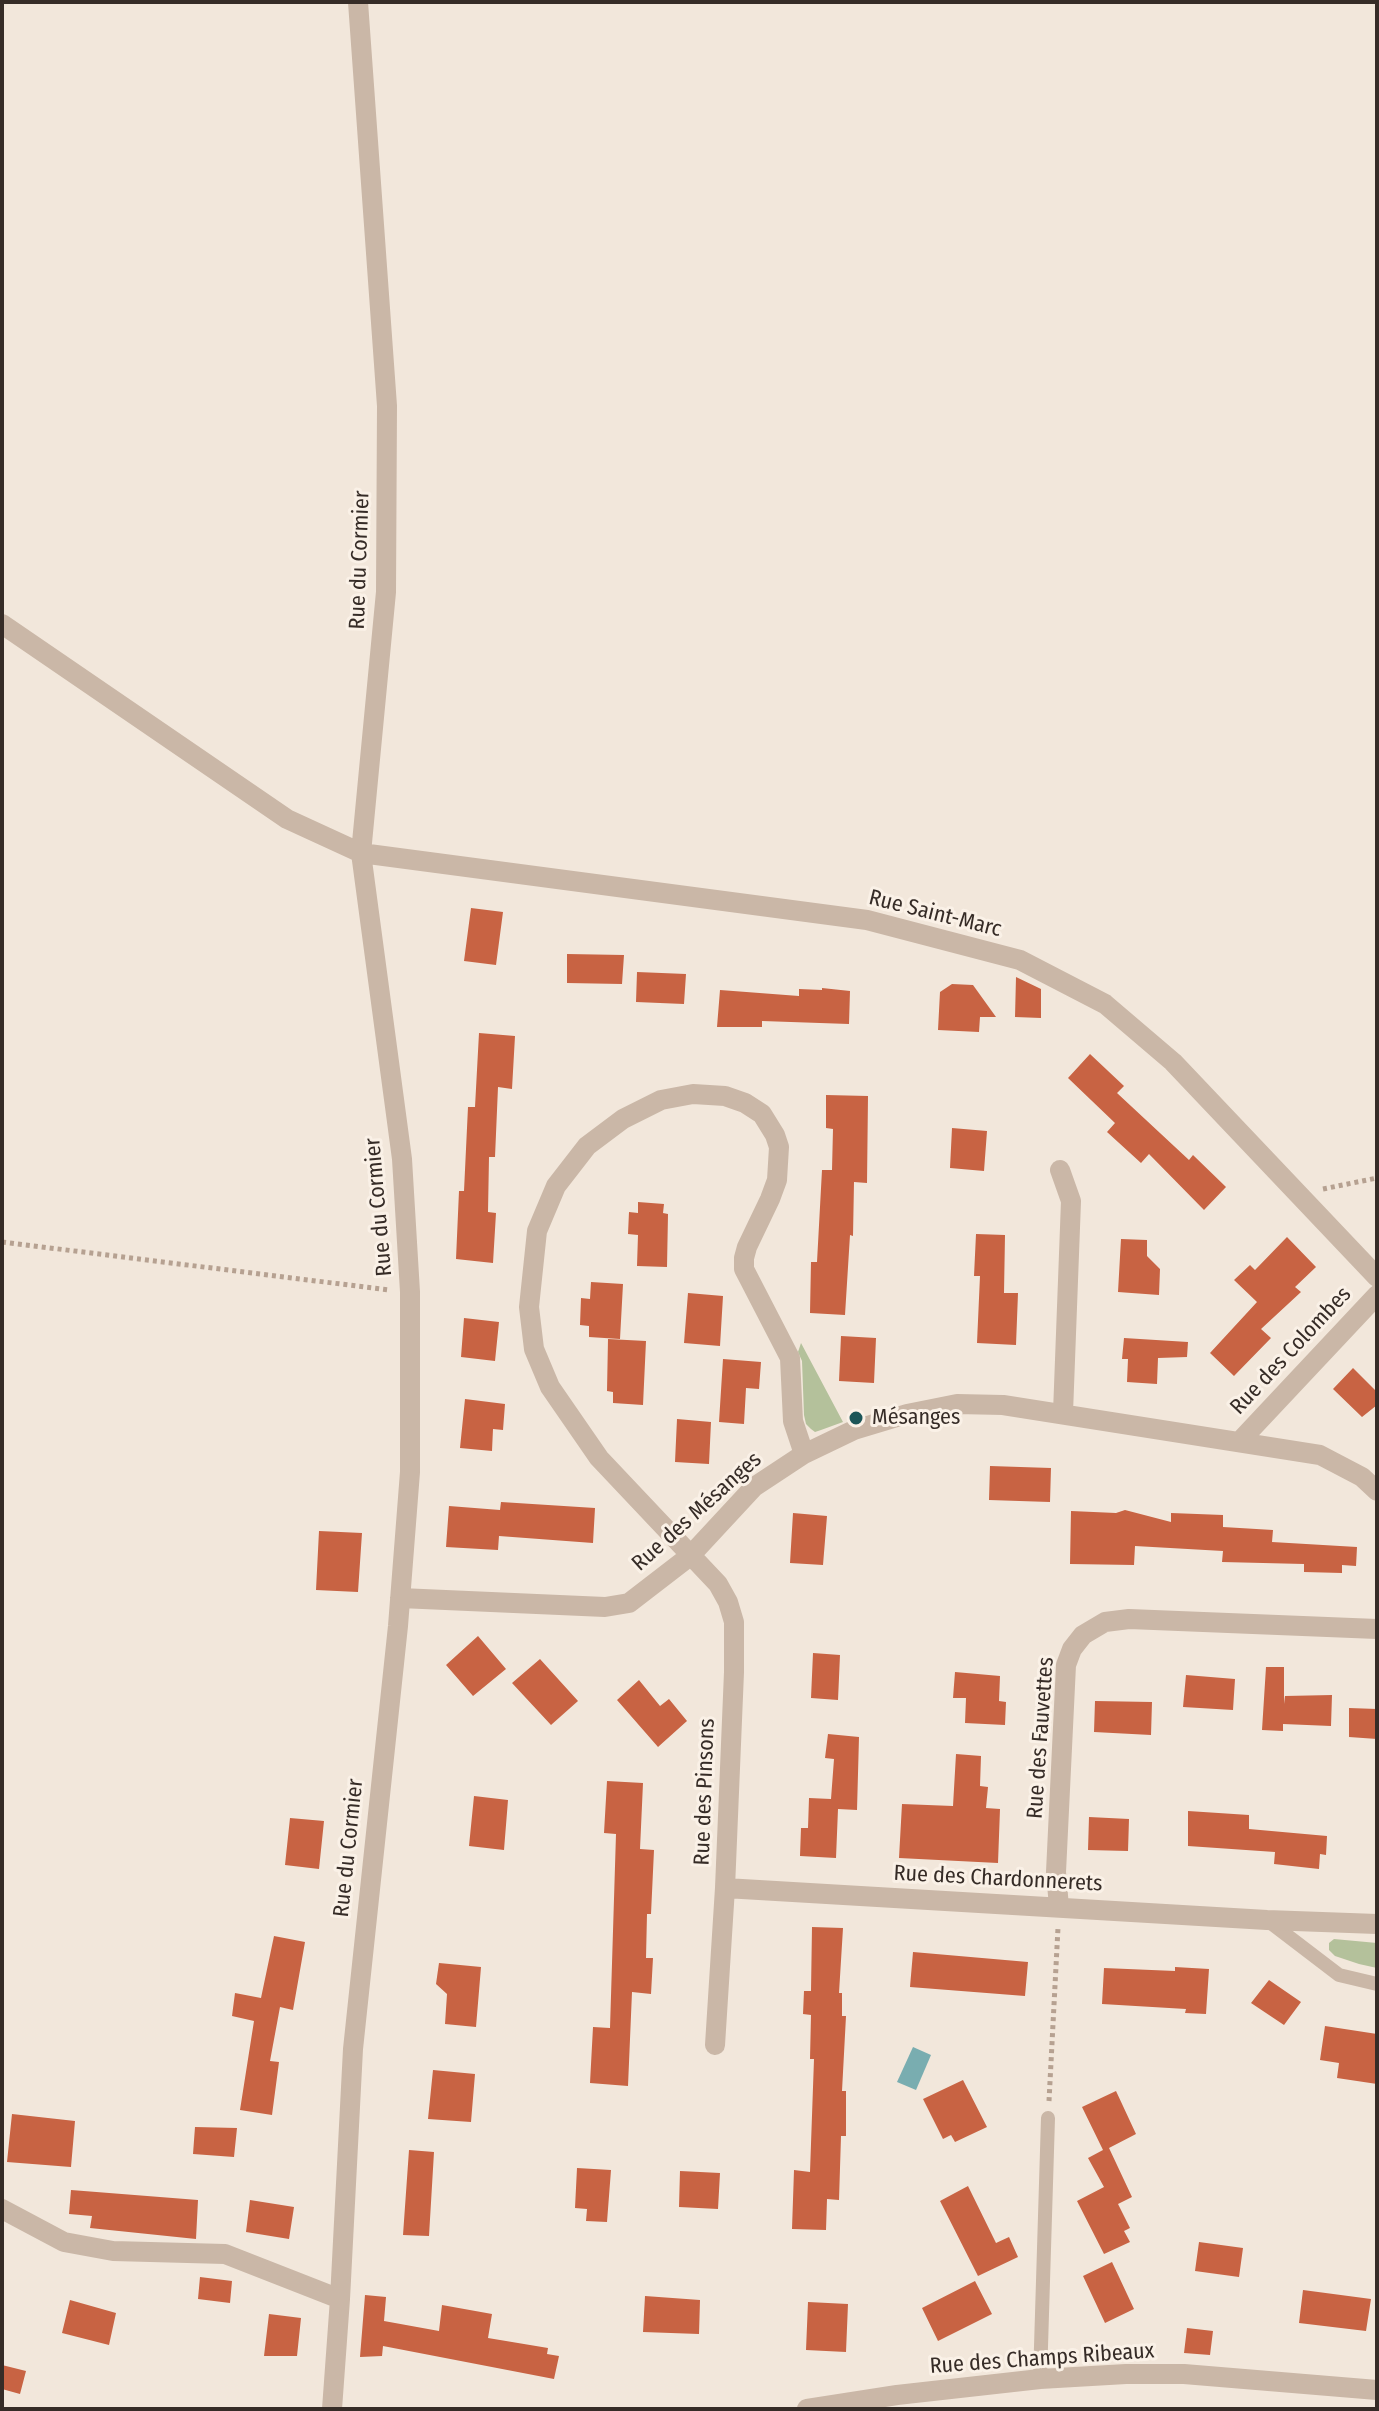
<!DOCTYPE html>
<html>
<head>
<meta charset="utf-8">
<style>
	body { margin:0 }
	#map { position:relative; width:1379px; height:2411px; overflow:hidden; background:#f2e7db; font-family:"Fira Sans Condensed",sans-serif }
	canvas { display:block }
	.frame { position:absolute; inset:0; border:4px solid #362c27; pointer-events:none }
</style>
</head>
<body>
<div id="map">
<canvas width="1379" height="2411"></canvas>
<div class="frame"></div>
</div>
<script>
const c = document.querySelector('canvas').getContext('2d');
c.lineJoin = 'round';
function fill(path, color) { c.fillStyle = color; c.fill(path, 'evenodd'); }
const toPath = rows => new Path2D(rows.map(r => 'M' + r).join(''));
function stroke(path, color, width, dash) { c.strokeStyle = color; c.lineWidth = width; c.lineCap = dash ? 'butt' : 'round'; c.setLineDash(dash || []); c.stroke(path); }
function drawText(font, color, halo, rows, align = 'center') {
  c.font = font + ' "Fira Sans Condensed",sans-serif'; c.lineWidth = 6; c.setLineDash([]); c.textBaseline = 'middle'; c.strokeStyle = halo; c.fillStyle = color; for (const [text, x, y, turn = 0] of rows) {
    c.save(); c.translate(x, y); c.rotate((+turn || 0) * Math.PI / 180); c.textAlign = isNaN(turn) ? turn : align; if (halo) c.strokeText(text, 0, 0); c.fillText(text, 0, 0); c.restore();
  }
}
const green = toPath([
	[801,1343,843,1422,821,1430,815,1432,811,1429,806,1424,804,1415,802,1361,798,1352],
	[1334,1939,1377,1943,1377,1968,1359,1964,1335,1956,1329,1950,1329,1943]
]);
const water = toPath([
	[913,2047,931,2055,916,2090,897,2082]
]);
const building = toPath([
	[471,908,503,912,496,965,464,961],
	[567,954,624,955,622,984,567,983],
	[637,972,686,974,684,1004,636,1002],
	[1016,977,1041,989,1041,1018,1015,1017],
	[952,984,973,985,996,1017,980,1017,979,1032,938,1030,940,992],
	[822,988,850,991,849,1024,762,1021,762,1027,717,1027,720,990,799,996,799,989,822,990],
	[479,1033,515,1036,512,1089,498,1087,495,1157,489,1157,488,1212,496,1213,493,1263,456,1259,459,1191,464,1191,468,1107,475,1107],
	[1090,1054,1124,1086,1117,1093,1189,1160,1193,1155,1226,1187,1204,1210,1149,1154,1141,1163,1107,1132,1115,1123,1068,1078],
	[826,1095,868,1096,867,1183,854,1182,853,1236,850,1235,845,1315,810,1313,811,1262,817,1262,822,1170,832,1170,833,1129,826,1128],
	[952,1128,987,1131,984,1171,950,1168],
	[638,1202,664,1204,663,1213,668,1214,667,1267,637,1266,638,1235,628,1234,629,1212,638,1213],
	[976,1234,1005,1235,1004,1293,1018,1293,1016,1345,977,1343,980,1276,974,1276],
	[1287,1237,1316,1267,1295,1287,1301,1292,1261,1329,1271,1338,1234,1376,1210,1353,1257,1302,1234,1280,1250,1265,1255,1270],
	[1121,1239,1147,1240,1147,1256,1160,1269,1159,1295,1118,1292],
	[591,1282,623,1284,620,1339,589,1337,589,1326,580,1325,581,1298,590,1299],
	[688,1293,723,1296,720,1346,684,1343],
	[464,1318,499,1322,495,1361,461,1357],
	[841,1336,876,1338,874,1383,839,1381],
	[1124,1338,1188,1342,1187,1357,1158,1358,1157,1384,1127,1382,1128,1359,1122,1359],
	[608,1339,646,1341,643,1405,613,1403,613,1392,607,1391],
	[723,1359,761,1362,759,1389,746,1388,744,1424,719,1422],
	[1353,1368,1377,1392,1377,1405,1362,1417,1333,1389],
	[465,1399,505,1404,503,1430,493,1429,492,1451,460,1448],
	[677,1419,711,1422,709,1464,675,1462],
	[990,1466,1051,1468,1050,1502,989,1500],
	[501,1502,595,1508,593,1543,499,1536,498,1550,446,1547,449,1506,500,1510],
	[1125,1510,1171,1522,1171,1513,1223,1515,1223,1527,1273,1530,1272,1542,1357,1547,1356,1566,1342,1565,1342,1573,1304,1572,1304,1564,1222,1562,1223,1551,1135,1546,1134,1565,1070,1564,1071,1511,1116,1513],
	[793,1513,827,1516,823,1565,790,1563],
	[319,1531,362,1533,358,1592,316,1590],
	[478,1636,506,1669,473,1696,446,1665],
	[813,1653,840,1655,838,1700,811,1698],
	[540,1659,578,1701,551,1725,512,1683],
	[1266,1667,1284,1667,1284,1704,1285,1696,1332,1695,1331,1726,1283,1724,1283,1731,1262,1730],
	[955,1672,1000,1676,999,1701,1006,1702,1005,1725,965,1723,966,1698,953,1698],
	[1186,1675,1235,1679,1233,1710,1183,1707],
	[639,1680,660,1706,669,1699,687,1721,658,1747,617,1700],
	[1095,1701,1152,1702,1151,1735,1094,1732],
	[1349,1708,1377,1709,1377,1739,1349,1737],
	[828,1734,859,1737,857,1810,838,1809,836,1858,800,1856,801,1828,808,1828,809,1798,831,1799,834,1759,825,1758],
	[956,1754,981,1756,980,1786,988,1787,986,1808,1000,1809,998,1863,899,1858,902,1804,953,1806],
	[607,1781,643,1783,640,1849,654,1850,651,1914,647,1914,646,1958,653,1958,651,1994,632,1992,628,2086,590,2083,593,2027,610,2028,616,1834,604,1833],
	[474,1796,508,1800,504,1850,469,1846],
	[1188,1811,1249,1815,1249,1829,1327,1836,1326,1855,1320,1854,1319,1869,1274,1864,1275,1852,1188,1846],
	[1089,1817,1129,1819,1128,1851,1088,1850],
	[290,1818,324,1821,319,1869,285,1865],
	[812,1927,843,1928,839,1993,842,1993,842,2016,846,2016,842,2091,846,2091,846,2136,841,2136,839,2200,827,2199,826,2230,792,2229,794,2170,810,2172,814,2059,810,2059,811,2015,803,2014,804,1991,811,1991],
	[274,1936,305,1942,293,2010,280,2007,270,2061,279,2062,272,2115,240,2110,254,2021,232,2016,235,1993,261,1998],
	[913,1952,1028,1962,1025,1996,910,1987],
	[439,1963,481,1967,476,2027,445,2024,447,1994,436,1984],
	[1175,1967,1209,1969,1206,2014,1185,2013,1186,2009,1102,2004,1104,1968,1175,1971],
	[1269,1980,1301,2002,1284,2025,1251,2003],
	[1325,2026,1377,2034,1377,2084,1337,2078,1339,2063,1320,2060],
	[433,2070,475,2074,471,2122,428,2119],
	[963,2080,987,2127,955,2142,951,2135,943,2139,923,2099],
	[1116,2091,1136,2134,1109,2148,1132,2197,1118,2204,1130,2228,1124,2231,1130,2242,1104,2254,1077,2201,1104,2187,1088,2158,1103,2150,1082,2107],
	[12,2114,75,2121,71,2167,7,2162],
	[195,2127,237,2128,234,2157,193,2154],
	[409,2150,434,2152,429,2236,403,2235],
	[577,2168,611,2170,607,2222,586,2221,587,2209,575,2208],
	[680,2171,720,2173,718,2209,679,2207],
	[968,2186,996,2243,1009,2237,1018,2257,978,2276,940,2201],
	[71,2190,198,2200,196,2239,90,2228,92,2216,69,2214],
	[250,2200,294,2207,289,2239,246,2232],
	[1199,2242,1243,2248,1239,2277,1195,2271],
	[1112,2262,1134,2309,1105,2323,1083,2276],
	[200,2277,232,2281,230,2303,198,2299],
	[975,2281,992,2314,938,2341,922,2308],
	[1303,2290,1371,2299,1366,2331,1299,2323],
	[365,2295,386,2297,384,2321,439,2331,442,2305,492,2314,488,2338,548,2348,547,2354,559,2356,554,2379,383,2346,382,2356,360,2357],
	[645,2296,700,2300,699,2334,643,2332],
	[70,2300,116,2313,109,2345,62,2333],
	[808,2302,848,2304,846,2352,806,2350],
	[269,2314,301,2318,297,2356,264,2356],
	[1187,2328,1213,2331,1210,2355,1184,2353],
	[2,2365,26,2371,20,2394,2,2389]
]);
const path = toPath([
	[1323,1189,1377,1178],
	[2,1242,389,1290],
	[1049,2101,1058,1928]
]);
const service = toPath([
	[1267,1920,1339,1975,1377,1984],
	[1040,2379,1048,2118]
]);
const minor = toPath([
	[2,624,287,819,361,853,867,920,1020,960,1105,1004,1173,1062,1377,1277],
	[1060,1170,1071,1201,1063,1413],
	[1240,1441,1377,1295],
	[400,1598,605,1607,629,1603,690,1556,754,1487,804,1454,854,1430,907,1414,957,1404,1003,1405,1320,1455,1362,1477,1377,1491],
	[725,1888,1267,1920,1377,1924],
	[1059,1907,1056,1872,1066,1665,1072,1649,1083,1635,1105,1622,1129,1619,1377,1629],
	[715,2045,725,1888,734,1672,734,1622,728,1602,718,1584,599,1458,550,1387,534,1349,529,1307,537,1231,556,1186,587,1146,623,1119,661,1100,693,1094,725,1096,745,1103,762,1114,775,1135,779,1147,777,1180,770,1199,747,1247,744,1258,744,1269,790,1358,793,1421,804,1454],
	[2,2209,64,2242,113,2251,225,2254,340,2299],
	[332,2409,340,2299,353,2049,398,1626,410,1472,410,1292,402,1159,361,853,386,592,387,406,358,2],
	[807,2409,897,2395,1040,2379,1126,2374,1184,2374,1377,2390]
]);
const markers = [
	[856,1418,8,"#1c5558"]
];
const streetNames = [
	["Rue du Cormier",360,560,-88],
	["Rue Saint-Marc",935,914,14],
	["Rue du Cormier",379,1207,-95],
	["Rue des Colombes",1291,1351,-47],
	["Rue des Mésanges",697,1512,-42],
	["Rue des Fauvettes",1041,1738,-86],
	["Rue des Pinsons",705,1792,-88],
	["Rue du Cormier",349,1848,-84],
	["Rue des Chardonnerets",998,1879,3],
	["Rue des Champs Ribeaux",1042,2359,-4]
];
const poiNames = [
	["Mésanges",872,1418]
];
fill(green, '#b4c19b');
fill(water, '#79adb0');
fill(building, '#c86343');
stroke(path, '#b6a191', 5, [4, 4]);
stroke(service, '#cab7a7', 14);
stroke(minor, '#cab7a7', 20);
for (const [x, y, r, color] of markers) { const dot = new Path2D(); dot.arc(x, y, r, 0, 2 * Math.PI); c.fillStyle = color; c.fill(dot); stroke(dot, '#faf1e7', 3); }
drawText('22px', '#362c27', '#faf1e7', streetNames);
drawText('22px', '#362c27', '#faf1e7', poiNames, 'left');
</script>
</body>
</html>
